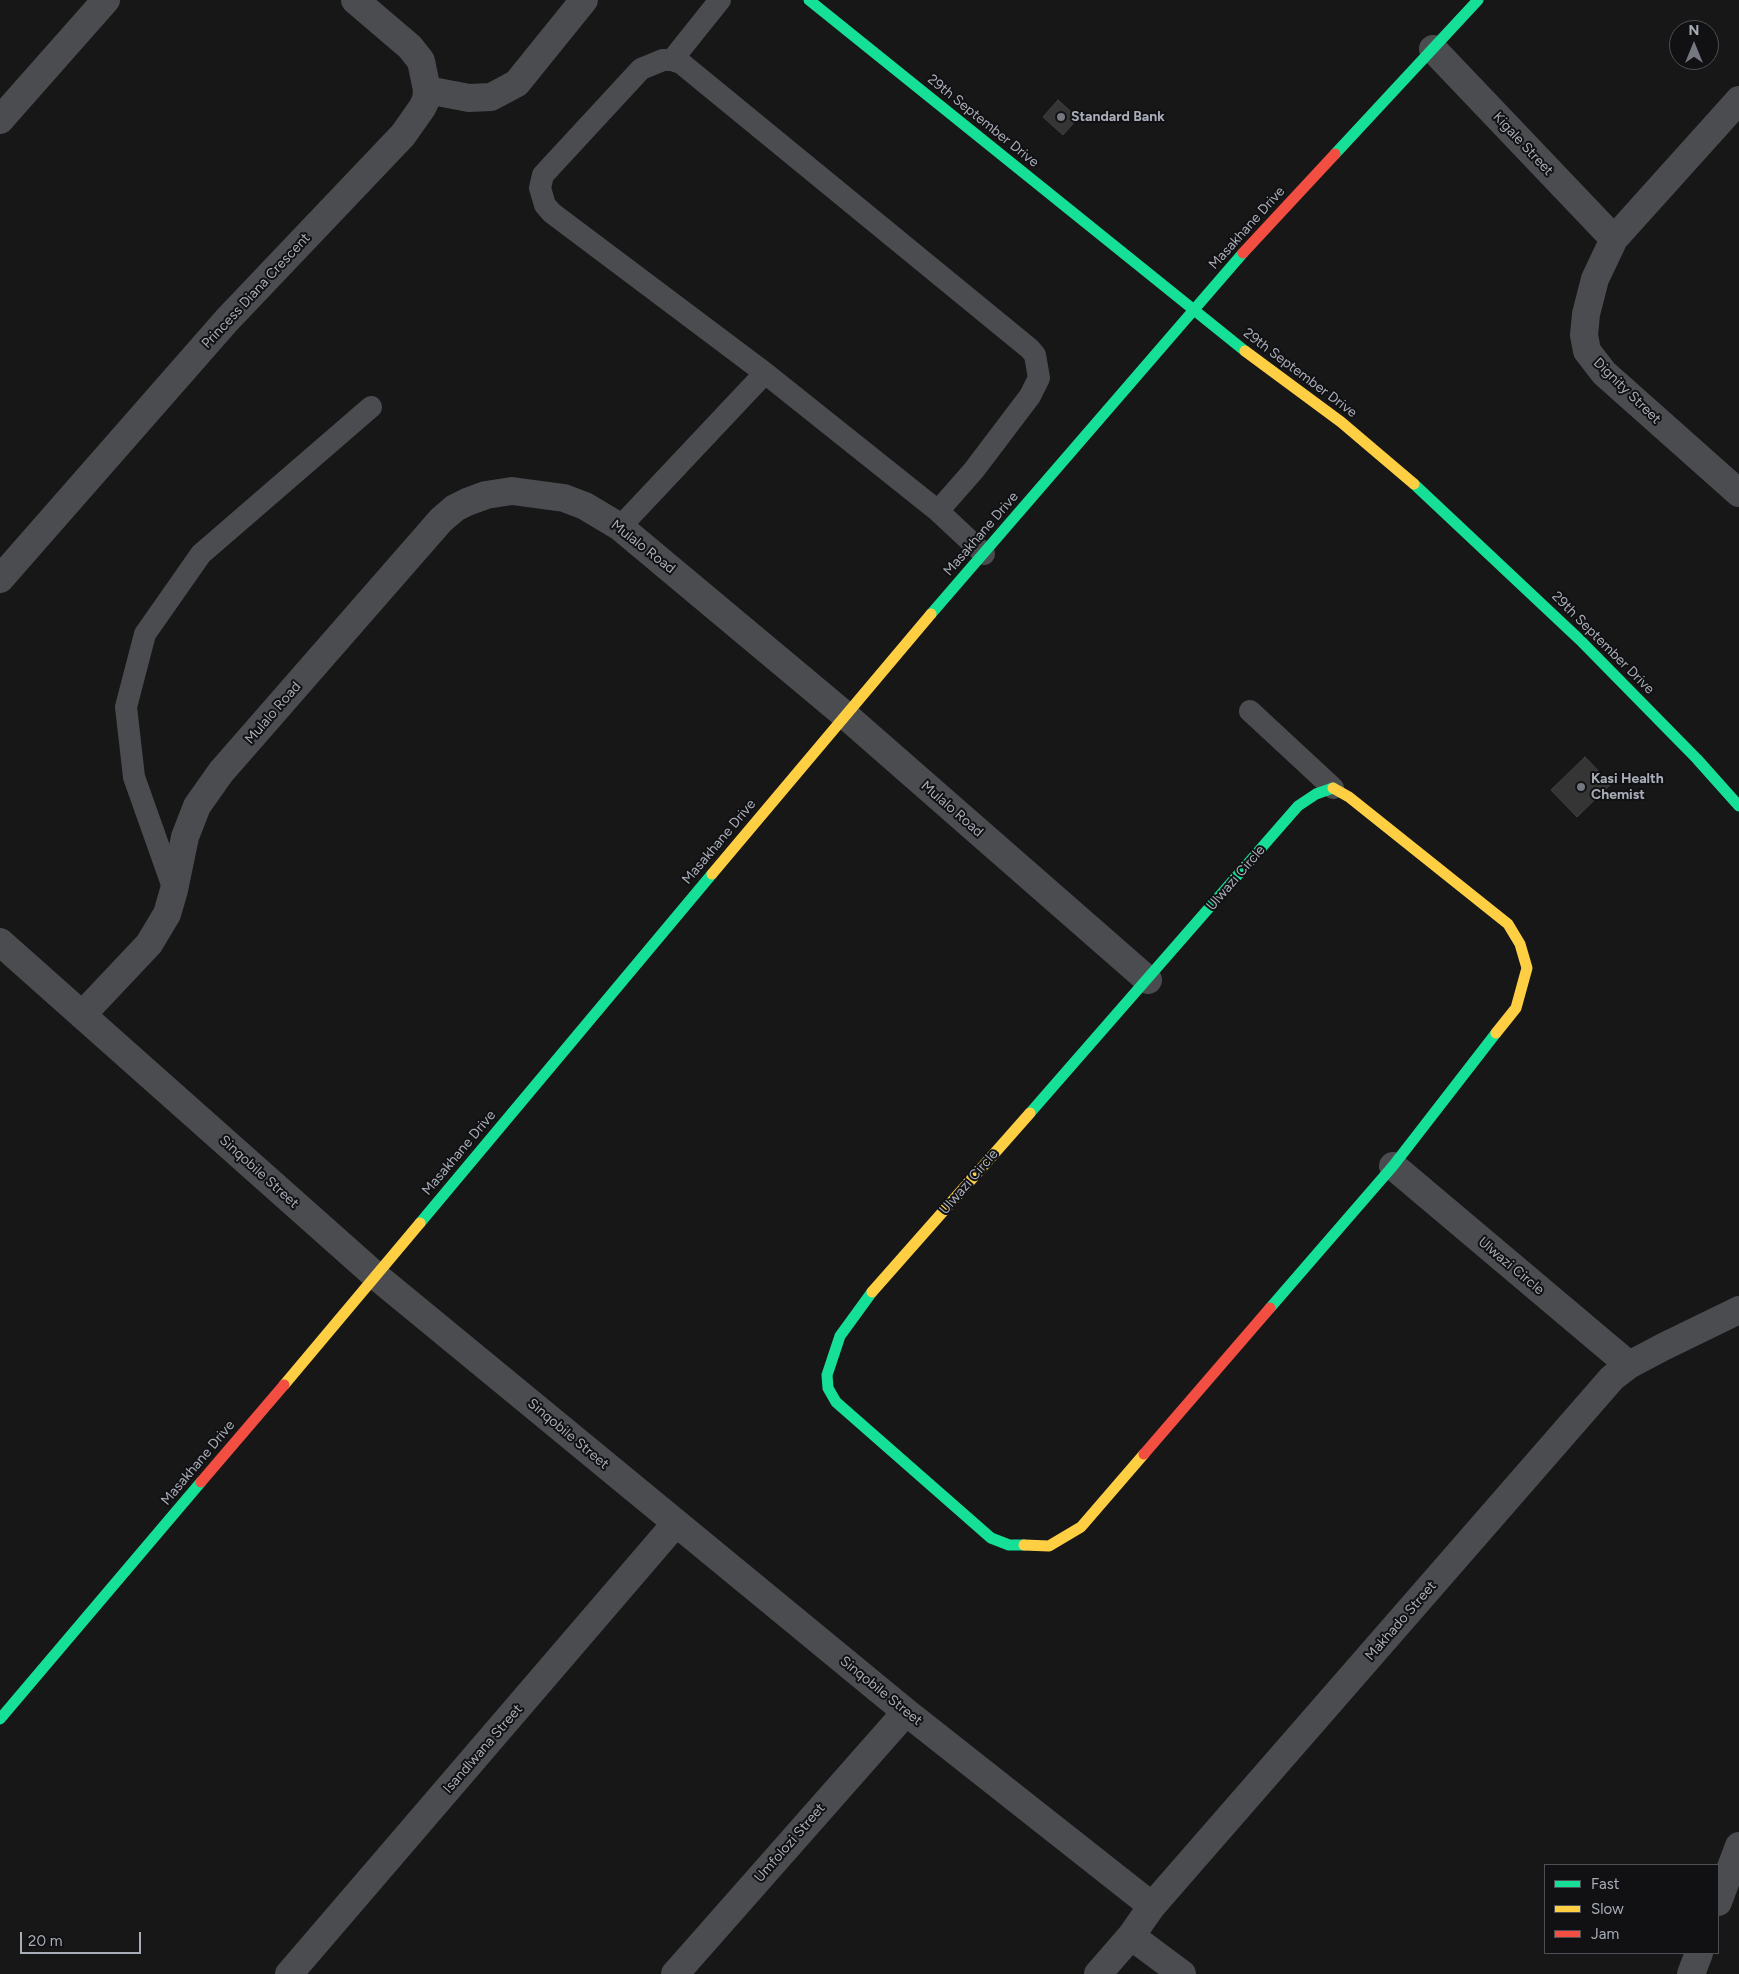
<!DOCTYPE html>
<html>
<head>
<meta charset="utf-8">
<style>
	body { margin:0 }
	#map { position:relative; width:1739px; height:1974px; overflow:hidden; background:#171717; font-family:Figtree,sans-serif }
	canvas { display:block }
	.legend { position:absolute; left:1544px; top:1864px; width:175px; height:90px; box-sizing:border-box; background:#111113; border:1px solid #4d4f55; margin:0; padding:6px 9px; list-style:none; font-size:15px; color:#a8adb8 }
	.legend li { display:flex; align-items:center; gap:10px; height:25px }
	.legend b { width:25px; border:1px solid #4d4f55 }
	.north { position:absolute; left:1669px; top:20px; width:50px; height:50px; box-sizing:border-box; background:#111113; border:1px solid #4d4f55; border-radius:50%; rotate:0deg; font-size:14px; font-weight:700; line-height:20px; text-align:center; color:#a8adb8 }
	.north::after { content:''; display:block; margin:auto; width:18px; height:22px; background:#757880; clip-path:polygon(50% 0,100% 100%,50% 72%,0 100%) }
	.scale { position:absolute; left:20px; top:1932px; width:121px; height:22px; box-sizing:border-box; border:2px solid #a8adb8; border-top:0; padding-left:6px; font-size:15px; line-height:18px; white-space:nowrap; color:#a8adb8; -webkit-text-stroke:4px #111113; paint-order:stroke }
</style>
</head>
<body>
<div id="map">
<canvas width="1739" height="1974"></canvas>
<ul class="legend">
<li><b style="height:6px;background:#16e098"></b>Fast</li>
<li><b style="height:6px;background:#ffcf43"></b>Slow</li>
<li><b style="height:6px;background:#f24e42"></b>Jam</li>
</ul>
<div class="north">N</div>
<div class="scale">20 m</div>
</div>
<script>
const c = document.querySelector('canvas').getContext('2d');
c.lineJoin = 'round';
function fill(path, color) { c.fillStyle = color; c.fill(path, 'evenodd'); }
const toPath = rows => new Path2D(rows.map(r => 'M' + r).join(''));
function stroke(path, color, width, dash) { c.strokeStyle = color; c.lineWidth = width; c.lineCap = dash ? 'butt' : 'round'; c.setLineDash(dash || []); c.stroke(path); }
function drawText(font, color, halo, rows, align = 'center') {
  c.font = font + ' Figtree,sans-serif'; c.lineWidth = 4; c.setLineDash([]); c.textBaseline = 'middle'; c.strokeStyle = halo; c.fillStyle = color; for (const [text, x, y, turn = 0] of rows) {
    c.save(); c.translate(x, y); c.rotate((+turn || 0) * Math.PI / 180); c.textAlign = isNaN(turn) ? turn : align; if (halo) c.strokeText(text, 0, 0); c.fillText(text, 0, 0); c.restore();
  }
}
const building = toPath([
	[1058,100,1078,118,1063,135,1043,117,1058,100],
	[1585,757,1611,784,1577,817,1551,790,1585,757]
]);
const lane = toPath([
	[663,60,672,60,681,63,1030,349,1035,355,1039,378,1030,396,974,470,938,511,765,373,552,213,545,205,540,188,543,175,641,69,663,60],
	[672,60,720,0],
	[938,511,984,554],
	[620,527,765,373],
	[1250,711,1333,788],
	[174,890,134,777,126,707,145,634,201,554,371,407]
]);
const street = toPath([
	[1433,49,1614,239],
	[427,90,469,98,491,97,508,88,517,83,584,0],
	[1739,100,1614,239,1595,279,1586,314,1584,335,1587,351,1604,373,1739,493],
	[0,120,106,0],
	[0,579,227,320,403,135,422,108,426,100,427,90,421,61,410,47,355,0],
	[0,942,376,1276,906,1712,1152,1906],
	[82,1015,149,944,167,914,174,890,185,837,197,806,221,772,441,520,455,508,467,502,486,495,512,491,564,498,585,506,620,527,845,715,1148,980],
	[1393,1166,1629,1365],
	[1718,1902,1739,1846],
	[1131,1936,1182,1974],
	[289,1974,676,1523],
	[675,1974,906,1712],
	[1098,1974,1131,1936,1152,1906,1612,1378,1629,1365,1663,1347,1739,1310],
	[1691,1974,1699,1953]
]);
const fast = toPath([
	[809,0,1245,351],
	[1335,154,1478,0],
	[1414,484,1580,640,1697,759,1739,806],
	[931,614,1243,253],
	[1030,1113,1298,806,1316,794,1333,788],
	[420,1223,712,874],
	[872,1292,840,1336,827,1375,828,1388,836,1402,991,1538,1009,1545,1024,1545],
	[1270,1308,1393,1166,1496,1033],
	[0,1719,201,1482]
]);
const slow = toPath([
	[1245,351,1341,422,1414,484],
	[1333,788,1349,797,1508,924,1520,944,1527,968,1516,1008,1496,1033],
	[712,874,931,614],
	[872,1292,1030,1113],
	[284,1385,420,1223],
	[1024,1545,1049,1546,1081,1527,1144,1454]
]);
const jam = toPath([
	[1243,253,1335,154],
	[1144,1454,1270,1308],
	[201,1482,284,1385]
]);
const markers = [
	[1061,117,5,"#757880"],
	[1581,787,5,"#757880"]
];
const poiNames = [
	["Standard Bank",1071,117],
	["Kasi Health",1591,779],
	["Chemist",1591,795]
];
const streetNames = [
	["29th September Drive",983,121,39],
	["Kigale Street",1523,144,47],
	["Masakhane Drive",1247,228,-48],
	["Princess Diana Crescent",256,291,-47],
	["29th September Drive",1300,373,37],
	["Dignity Street",1627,391,44],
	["Masakhane Drive",981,534,-49],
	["Mulalo Road",643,547,38],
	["29th September Drive",1603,643,45],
	["Mulalo Road",273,713,-49],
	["Mulalo Road",952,809,41],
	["Masakhane Drive",719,842,-50],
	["Ulwazi Circle",1236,878,-49],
	["Masakhane Drive",459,1153,-50],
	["Sinqobile Street",259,1172,42],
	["Ulwazi Circle",969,1182,-49],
	["Ulwazi Circle",1511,1266,40],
	["Sinqobile Street",568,1434,40],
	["Masakhane Drive",198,1463,-50],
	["Makhado Street",1401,1621,-49],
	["Sinqobile Street",881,1691,39],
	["Isandlwana Street",483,1749,-49],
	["Umfolozi Street",790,1843,-49]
];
fill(building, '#353536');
stroke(building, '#3f4043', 1);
stroke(lane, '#4b4c50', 22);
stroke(street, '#4b4c50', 28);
stroke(fast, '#16e098', 11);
stroke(slow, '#ffcf43', 11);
stroke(jam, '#f24e42', 11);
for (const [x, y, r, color] of markers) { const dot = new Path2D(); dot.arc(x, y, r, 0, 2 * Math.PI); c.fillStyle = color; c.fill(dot); stroke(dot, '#111113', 2); }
drawText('bold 14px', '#a8adb8', '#111113', poiNames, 'left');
drawText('14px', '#a8adb8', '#111113', streetNames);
</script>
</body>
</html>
